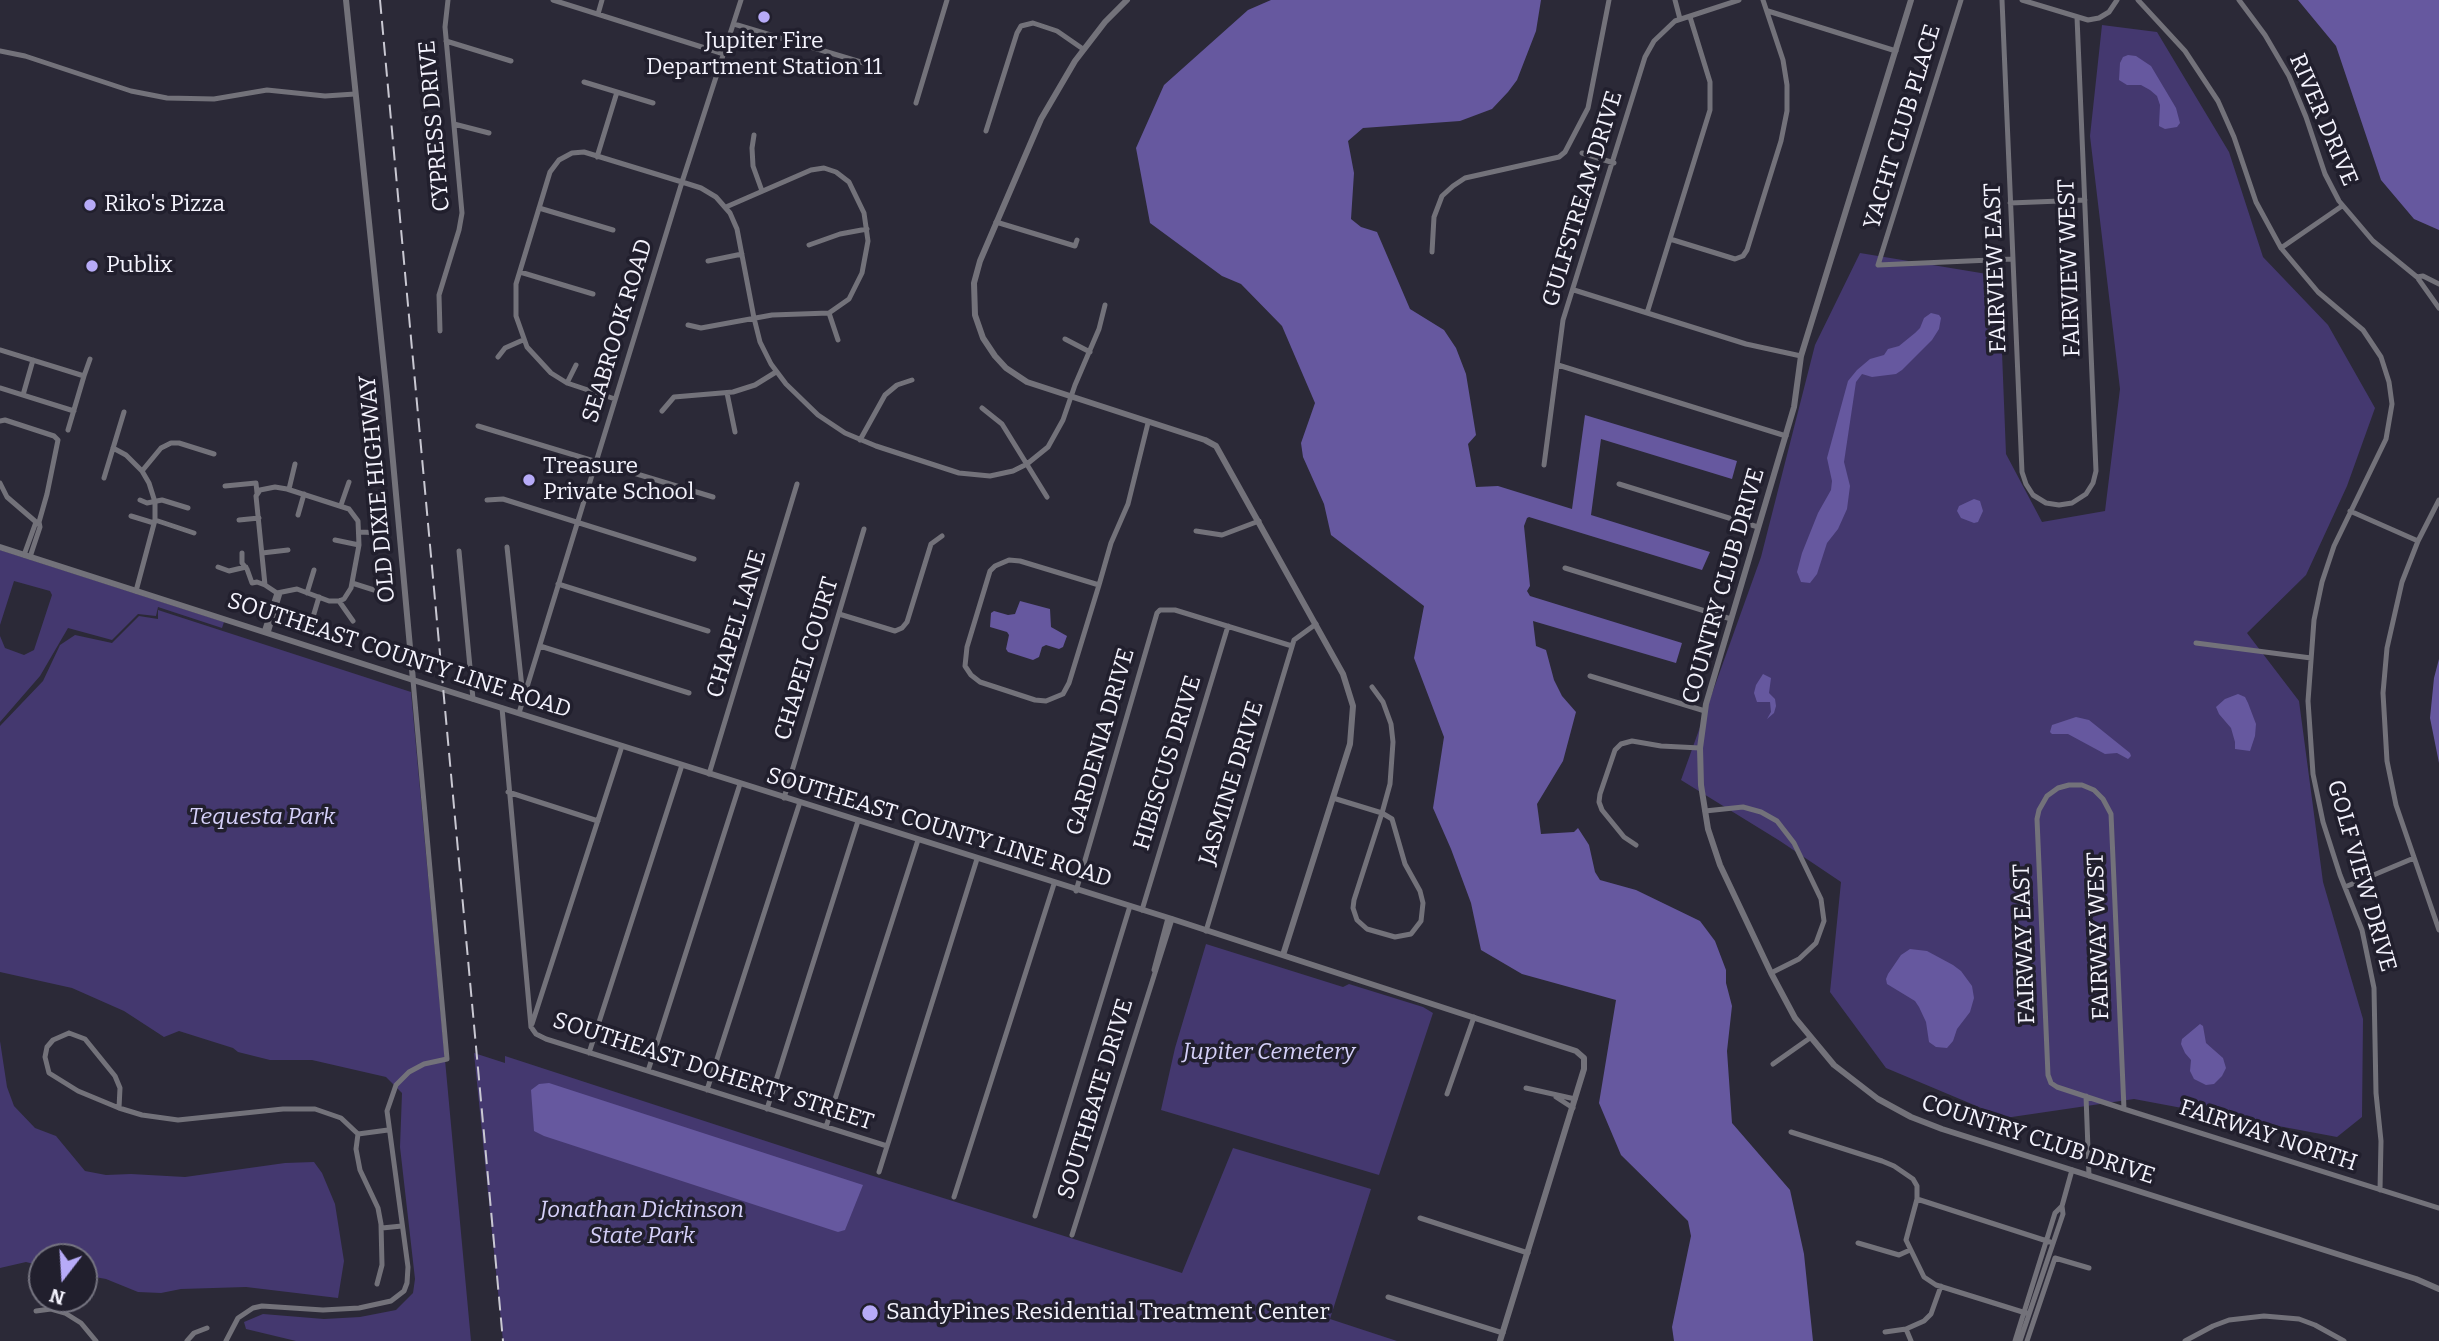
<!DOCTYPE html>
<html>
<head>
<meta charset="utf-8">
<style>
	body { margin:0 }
	#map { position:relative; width:2439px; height:1341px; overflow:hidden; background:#2b2937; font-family:Bitter,serif }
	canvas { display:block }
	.north { position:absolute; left:28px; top:1243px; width:70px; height:70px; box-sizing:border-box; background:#211f2d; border:2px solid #757480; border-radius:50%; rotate:197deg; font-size:19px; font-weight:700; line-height:28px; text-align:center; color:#f4f3fd }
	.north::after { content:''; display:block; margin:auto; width:24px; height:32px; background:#b7abf8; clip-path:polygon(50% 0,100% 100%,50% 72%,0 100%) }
</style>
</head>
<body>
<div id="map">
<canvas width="2439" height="1341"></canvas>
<div class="north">N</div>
</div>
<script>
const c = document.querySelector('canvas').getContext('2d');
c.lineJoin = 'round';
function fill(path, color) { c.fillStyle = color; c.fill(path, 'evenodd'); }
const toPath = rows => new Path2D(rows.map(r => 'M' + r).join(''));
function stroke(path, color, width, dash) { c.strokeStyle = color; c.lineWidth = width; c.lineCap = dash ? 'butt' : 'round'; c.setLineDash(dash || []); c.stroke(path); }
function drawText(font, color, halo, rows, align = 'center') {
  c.font = font + ' Bitter,serif'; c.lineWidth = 7; c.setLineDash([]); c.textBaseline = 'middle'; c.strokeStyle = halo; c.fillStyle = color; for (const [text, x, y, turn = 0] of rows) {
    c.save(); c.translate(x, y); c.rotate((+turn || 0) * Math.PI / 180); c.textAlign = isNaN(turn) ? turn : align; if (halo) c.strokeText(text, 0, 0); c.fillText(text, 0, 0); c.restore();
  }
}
const green = toPath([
	[2102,25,2157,32,2229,152,2263,257,2328,325,2375,408,2347,486,2306,575,2247,633,2299,701,2323,882,2363,1019,2362,1117,2337,1137,2134,1099,2005,1118,1886,1068,1830,992,1841,882,1780,841,1681,780,1761,557,1815,345,1860,253,1999,276,2006,454,2042,522,2105,511,2120,389,2090,136],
	[0,550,224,622,222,628,158,607,156,616,138,614,112,640,68,628,40,676,0,722,0,636,5,648,24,655,34,650,52,595,50,591,14,581,0,625],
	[158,610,411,692,471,1341,296,1341,246,1329,244,1322,263,1314,324,1319,360,1317,396,1310,413,1293,415,1279,400,1147,402,1093,386,1077,312,1060,270,1060,238,1052,233,1048,179,1031,164,1037,124,1011,72,988,0,972,0,726,43,681,60,645,75,635,112,643,139,616,158,619],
	[1206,944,1343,987,1349,984,1423,1007,1433,1013,1379,1175,1161,1110,1175,1048],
	[0,1041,7,1087,14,1106,35,1128,56,1136,85,1171,106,1175,131,1174,185,1177,285,1163,314,1162,322,1173,335,1204,344,1261,338,1298,246,1287,181,1289,161,1293,138,1292,106,1279,84,1275,84,1257,42,1257,42,1266,26,1262,0,1268],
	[474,1053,505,1063,505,1056,870,1175,1182,1273,1233,1148,1371,1189,1330,1319,1397,1341,503,1341]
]);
const water = toPath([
	[1271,0,1541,0,1536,31,1517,80,1508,92,1492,109,1460,121,1363,128,1348,141,1354,173,1351,219,1361,227,1377,232,1410,309,1444,330,1456,348,1466,374,1476,435,1468,444,1476,487,1498,486,1572,509,1585,415,1737,461,1732,479,1601,439,1591,515,1710,552,1702,570,1529,517,1527,518,1524,526,1530,586,1527,591,1530,596,1682,643,1676,663,1533,621,1536,646,1546,650,1554,680,1562,696,1576,712,1563,761,1537,804,1541,834,1574,832,1578,828,1589,845,1595,872,1600,880,1636,890,1700,921,1715,941,1726,970,1726,983,1732,1006,1727,1051,1732,1123,1790,1190,1804,1254,1813,1341,1674,1341,1672,1327,1691,1236,1688,1221,1621,1155,1599,1103,1616,1000,1522,974,1481,950,1471,903,1451,849,1433,808,1444,737,1414,658,1424,606,1331,535,1324,504,1303,457,1301,443,1315,403,1282,326,1241,284,1222,276,1150,223,1136,148,1164,85,1248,10],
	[2298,0,2439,0,2439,230,2414,219,2381,180,2336,46],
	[2128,55,2136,56,2151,66,2176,108,2180,123,2177,127,2165,129,2159,126,2160,105,2157,96,2150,90,2141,85,2127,85,2119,80,2120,63,2123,57],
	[1931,313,1939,315,1941,318,1939,329,1932,340,1902,370,1896,374,1872,377,1862,374,1856,382,1844,462,1850,486,1847,509,1838,529,1827,543,1817,574,1810,583,1801,582,1797,572,1802,553,1818,513,1831,490,1832,481,1827,458,1848,381,1857,370,1870,359,1884,355,1888,349,1899,346,1915,333,1920,328,1924,318],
	[1974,499,1980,501,1983,511,1978,522,1974,523,1961,518,1957,511,1959,506],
	[1020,601,1050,609,1051,627,1067,636,1063,647,1059,649,1046,645,1042,647,1039,657,1033,660,1008,652,1006,649,1009,635,1007,632,990,627,991,613,994,611,1008,615,1015,614],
	[2439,659,2439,763,2430,718,2434,678],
	[1763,674,1771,678,1769,693,1775,699,1776,706,1774,713,1767,719,1771,712,1770,702,1757,702,1754,693,1756,685],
	[2238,694,2245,697,2248,703,2256,724,2255,736,2250,751,2235,749,2235,742,2231,728,2219,714,2216,707,2225,699],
	[2076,717,2089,720,2130,753,2131,756,2128,759,2117,753,2105,754,2068,734,2052,734,2050,732,2052,725],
	[1910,949,1927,951,1953,965,1961,971,1972,986,1974,998,1970,1012,1957,1029,1953,1041,1947,1048,1936,1047,1929,1042,1926,1022,1919,1007,1915,1001,1887,984,1886,979,1888,974,1901,955],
	[2200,1024,2203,1026,2206,1043,2223,1058,2226,1068,2222,1076,2214,1084,2206,1085,2194,1079,2190,1071,2191,1060,2185,1053,2181,1044,2182,1039],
	[549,1083,863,1185,845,1230,838,1232,544,1136,534,1131,531,1090,539,1084]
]);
const minor = toPath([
	[553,0,724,54],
	[1675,0,1680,19],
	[1961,0,1878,265,2013,259],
	[2002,0,2022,472,2026,484,2033,495,2046,503,2059,505,2072,503,2086,494,2093,483,2096,471,2077,17],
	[2022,0,2088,20,2099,18,2109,12,2117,0],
	[2138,0,2185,51,2218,101,2234,137,2256,202,2281,248,2318,292,2363,330,2381,357,2389,382,2392,404,2386,439,2334,546,2322,582,2314,620,2308,701,2313,774,2323,822,2340,875,2362,930,2374,988,2376,1093,2381,1141,2380,1190],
	[2239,0,2265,35,2289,76,2306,117,2325,174,2339,201,2373,241,2417,277,2439,308],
	[1768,11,1896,51],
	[598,14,602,0],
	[734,24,864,63],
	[446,41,511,61],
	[0,51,25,56,131,91,167,98,214,99,267,90,325,96,355,94],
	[584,82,653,103],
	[916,103,947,0],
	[454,124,489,133],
	[986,131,1017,33,1021,26,1033,23,1057,31,1083,49],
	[754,135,752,148,753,166,762,191],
	[1582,153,1614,163],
	[597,157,617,92],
	[2010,203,2085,200],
	[539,208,613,230],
	[996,222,1075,246,1077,240],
	[1670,239,1735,259,1743,256,1747,250,1781,141,1787,111,1787,85,1783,60,1763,0],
	[809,245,840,234,867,229],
	[2281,248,2342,206],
	[1432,252,1434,217,1442,196,1453,186,1465,178,1559,157,1565,152,1588,108,1609,0],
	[708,261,742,254],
	[520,272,593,294],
	[2417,277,2423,276,2439,284],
	[1574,290,1746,344,1801,356],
	[829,313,838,340],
	[1647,313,1710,110,1710,82,1690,17],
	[688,325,701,328,772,315,829,313,849,299,862,273,868,241,864,213,849,182,836,172,824,168,811,170,726,207],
	[440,331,439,295,459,230,462,213,445,27,448,0],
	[1065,339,1090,352],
	[0,350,84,376,68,430],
	[498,357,505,348,523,340],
	[1558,365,1786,436],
	[84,376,90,359],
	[567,383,576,365],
	[0,388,74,411],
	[727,393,735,432],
	[23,395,33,360],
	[615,399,567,383,551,373,527,347,516,316,516,284,550,172,559,160,572,153,584,152,682,182,701,188,716,197,730,213,737,229,754,318,760,342,771,364,786,384,818,415,845,433,876,446,959,473,990,476,1013,471,1027,464,1048,447,1063,420,1075,385,1099,329,1105,305],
	[982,408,1002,424,1047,497],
	[662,411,674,397,733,392,755,385,776,372],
	[0,421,5,420,54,436,58,440,47,494,39,522,40,527,30,557],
	[478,426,713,497],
	[860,440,885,395,897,385,912,380],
	[113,448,126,455,142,471,149,483,155,502,155,520,136,591],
	[1544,465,1563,320,1645,57,1654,41,1675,21,1739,0],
	[142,471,161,448,171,443,179,443,214,454],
	[104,478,124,412],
	[0,483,7,497,36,522,39,522],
	[1619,484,1758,527],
	[225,486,256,483,257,493],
	[289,489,295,464],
	[140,500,147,503,162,500,188,508],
	[487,500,503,499,694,559],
	[2439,500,2418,541,2402,582,2387,648,2383,693,2387,761,2396,805,2439,930],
	[341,505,349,482],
	[2350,511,2418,541],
	[298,515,304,494],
	[131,516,154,523],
	[155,520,194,533],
	[239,520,259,518],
	[1196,531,1222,535,1259,521],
	[360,532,383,533],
	[335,540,359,545],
	[507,547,523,697],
	[459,551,473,699],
	[242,553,242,563,247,569,252,583,257,582,265,585,277,593],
	[262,553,288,550],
	[24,555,36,522],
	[218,567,229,571,246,567],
	[1565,568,1731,619],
	[352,583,374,590],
	[558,584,708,631],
	[265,585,256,496,260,490,275,487,287,489,349,509,358,521,359,545,351,588,344,599,339,601,329,601,297,589,277,593],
	[1099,585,1020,561,1009,560,995,566,990,571,967,647,965,666,971,675,980,682,1035,700,1046,701,1063,694,1069,683,1099,585,1111,543,1128,504,1148,423],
	[307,593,314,570],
	[339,601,353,621],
	[839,614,895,631,902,628,907,622,931,544,942,536],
	[313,617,319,597],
	[264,632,277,593],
	[268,633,280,593],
	[2196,643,2311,658],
	[540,646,689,693],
	[1590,676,1705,711],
	[502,708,531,1027],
	[519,713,682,182,741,0],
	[709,774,797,484],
	[508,792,598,821],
	[784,798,864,529],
	[1333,798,1382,813,1392,819,1405,864,1420,891,1423,903,1421,921,1411,934,1395,937,1367,929,1357,920,1353,908,1354,900,1382,813,1390,784,1393,742,1391,724,1383,702,1372,687],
	[1705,811,1743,807,1761,812,1777,821,1794,843,1821,899,1824,921,1816,943,1799,959,1771,973],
	[1636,845,1624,837,1602,810,1599,802,1600,794,1615,750,1621,744,1632,741,1661,746,1700,748],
	[2345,887,2414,858],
	[1076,891,1157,613,1160,610,1175,610,1292,646],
	[1142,910,1228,626],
	[1206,931,1294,640,1316,624],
	[1154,970,1168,918],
	[532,1024,622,746],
	[531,1027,536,1034,546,1039,887,1146],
	[69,1033,85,1039,115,1076,120,1088,119,1108,78,1091,49,1073,45,1057,47,1047,53,1040,69,1033],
	[589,1053,682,765],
	[1773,1064,1810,1038],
	[648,1071,740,784],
	[1526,1088,1575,1099],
	[707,1090,800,802],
	[1447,1094,1474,1017],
	[2086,1096,2089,1176],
	[1556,1097,1573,1108],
	[119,1108,142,1115,178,1120,283,1109,315,1109,341,1118,358,1134],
	[767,1109,858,821],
	[2124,1109,2111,814,2103,799,2094,790,2082,785,2069,785,2058,788,2047,796,2039,810,2037,819,2048,1075,2051,1083,2057,1087,2124,1109,2439,1208],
	[826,1127,918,840],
	[1791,1132,1882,1161,1894,1166,1913,1179,1917,1186,1917,1199,1906,1240,1924,1277,1936,1285,2029,1314],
	[358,1134,356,1149,360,1170,378,1208,381,1224,382,1265,377,1284],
	[358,1134,388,1130],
	[879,1172,977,859],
	[954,1197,1054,884],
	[1917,1199,2050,1242],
	[1035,1216,1130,906],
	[1420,1218,1528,1253],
	[382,1228,402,1226],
	[1072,1235,1172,919],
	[1858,1243,1899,1255,1910,1250],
	[1388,1297,1503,1333],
	[36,1311,51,1309,65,1313,81,1323,96,1341],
	[1906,1329,1911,1341],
	[1885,1332,1906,1329,1924,1321,1931,1314,1941,1286],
	[187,1341,194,1333,207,1328],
	[226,1341,238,1318,253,1308,262,1306,323,1310,359,1308,391,1301,404,1291,407,1283,408,1267,387,1111,396,1085,409,1072,424,1064,447,1059,413,680],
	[2015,1341,2055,1213,2062,1206],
	[2020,1341,2063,1214,2062,1206,2072,1170],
	[2027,1341,2055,1258,2089,1268],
	[2185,1341,2213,1326,2229,1320,2264,1316,2299,1319,2315,1325,2344,1341]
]);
const tertiary = toPath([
	[346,0,387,396,413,680],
	[1127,0,1105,22,1075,61,1041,119,980,261,974,283,975,315,983,338,995,356,1006,368,1027,382,1205,440,1216,446,1343,674,1353,706,1350,744,1283,955],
	[1911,0,1801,356,1794,407,1706,704,1700,748,1701,785,1708,829,1720,865,1771,973,1795,1018,1834,1065,1878,1099,1911,1117,1942,1129,2416,1279,2439,1289],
	[0,547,413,680,1172,919,1576,1051,1584,1058,1584,1069,1500,1341]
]);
const rail = toPath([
	[380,0,503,1341]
]);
const markers = [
	[764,17,7,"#b7abf8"],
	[90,205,7,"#b7abf8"],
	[92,266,7,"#b7abf8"],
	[529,480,7,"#b7abf8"],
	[870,1313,9,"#b7abf8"]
];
const poiNames = [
	["Jupiter Fire",764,42,"center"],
	["Department Station 11",764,68,"center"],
	["Riko's Pizza",104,205],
	["Publix",106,266],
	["Treasure",543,467],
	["Private School",543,493],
	["SandyPines Residential Treatment Center",886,1313]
];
const streetNames = [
	["RIVER DRIVE",2323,120,67],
	["CYPRESS DRIVE",435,126,-95],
	["YACHT CLUB PLACE",1903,127,-73],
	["GULFSTREAM DRIVE",1583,199,-73],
	["FAIRVIEW EAST",1996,268,-92],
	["FAIRVIEW WEST",2070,268,-92],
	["SEABROOK ROAD",618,331,-73],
	["OLD DIXIE HIGHWAY",378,489,-95],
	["COUNTRY CLUB DRIVE",1724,586,-74],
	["CHAPEL LANE",737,624,-73],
	["SOUTHEAST COUNTY LINE ROAD",399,656,18],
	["CHAPEL COURT",807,659,-73],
	["GARDENIA DRIVE",1101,742,-74],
	["HIBISCUS DRIVE",1168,763,-73],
	["JASMINE DRIVE",1232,783,-73],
	["SOUTHEAST COUNTY LINE ROAD",939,828,17],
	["GOLF VIEW DRIVE",2361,876,74],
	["FAIRWAY WEST",2099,936,-92],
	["FAIRWAY EAST",2025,944,-92],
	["SOUTHEAST DOHERTY STREET",713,1072,18],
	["SOUTHBATE DRIVE",1096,1099,-73],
	["FAIRWAY NORTH",2268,1136,18],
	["COUNTRY CLUB DRIVE",2038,1140,18]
];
const parkNames = [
	["Tequesta Park",262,818],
	["Jupiter Cemetery",1269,1053],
	["Jonathan Dickinson",642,1211],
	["State Park",642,1237]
];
fill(green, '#44386f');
fill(water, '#66589f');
stroke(minor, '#73727a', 5);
stroke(tertiary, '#73727a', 6);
stroke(rail, '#c9c8d2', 2, [14, 7]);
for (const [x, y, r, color] of markers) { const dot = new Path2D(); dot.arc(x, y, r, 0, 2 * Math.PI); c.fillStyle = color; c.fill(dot); stroke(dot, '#211f2d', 2.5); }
drawText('23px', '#f4f3fd', '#211f2d', poiNames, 'left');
drawText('23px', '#f4f3fd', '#211f2d', streetNames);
drawText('italic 23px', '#d5d0f9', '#211f2d', parkNames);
</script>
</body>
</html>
